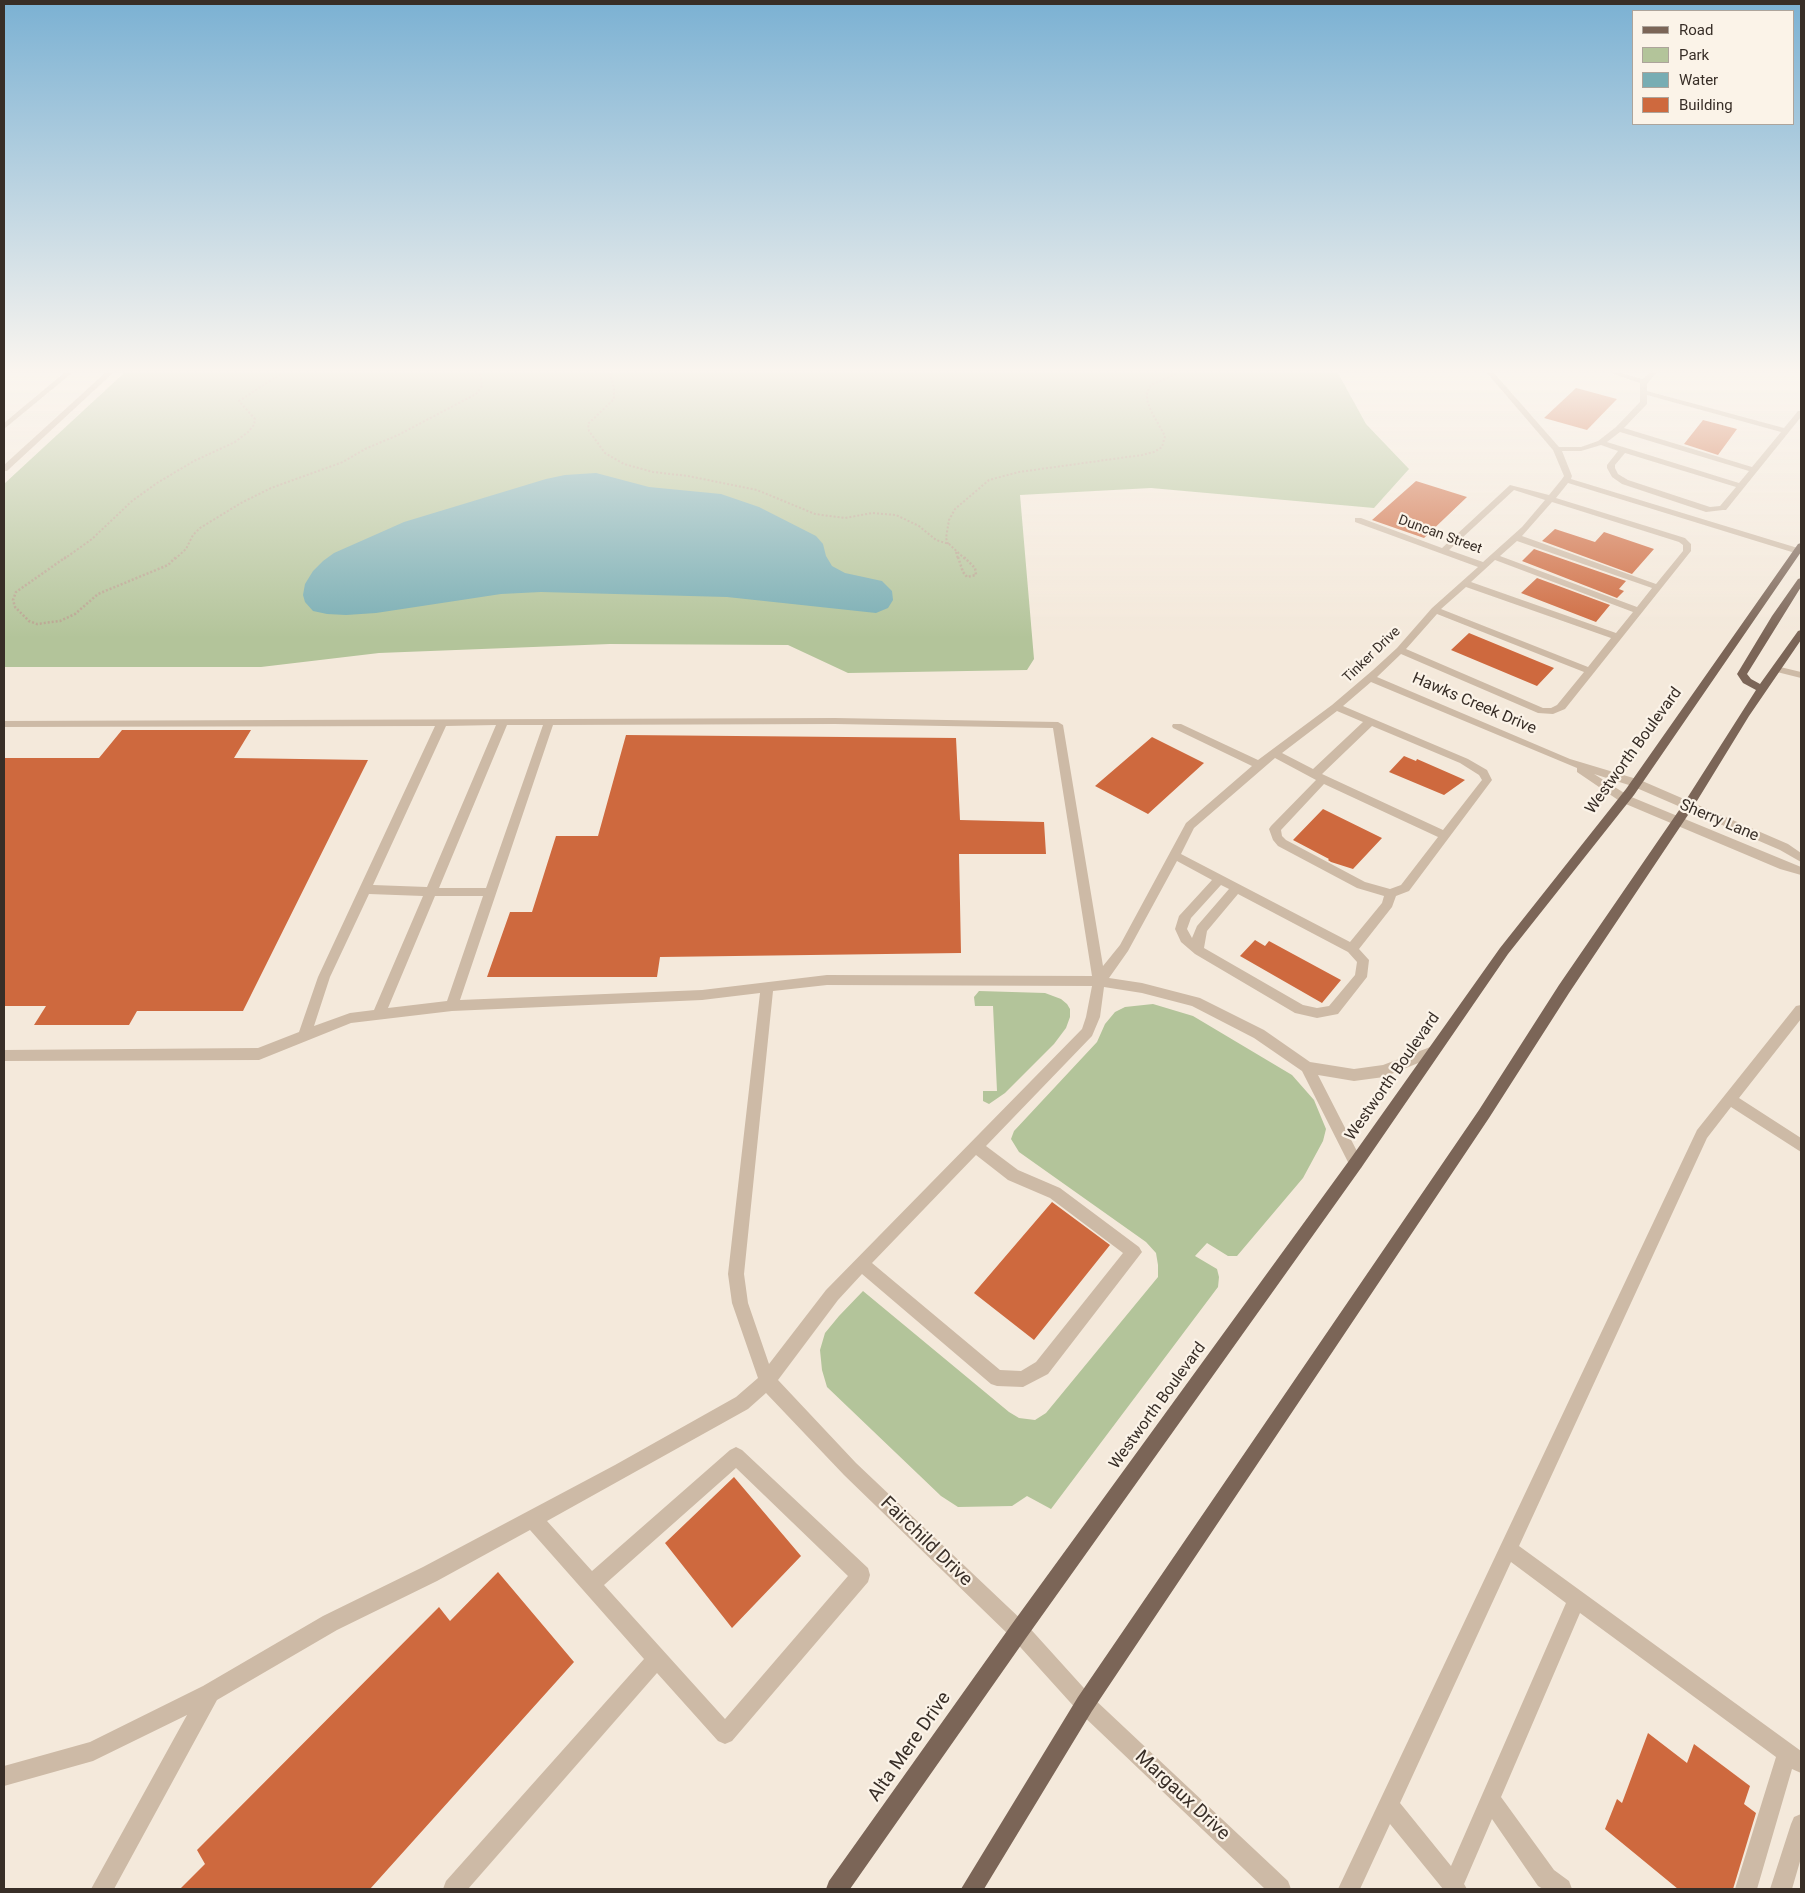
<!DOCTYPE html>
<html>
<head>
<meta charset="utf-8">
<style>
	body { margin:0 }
	#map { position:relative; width:1805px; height:1893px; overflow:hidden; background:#f4e9db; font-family:Roboto,sans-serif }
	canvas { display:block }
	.frame { position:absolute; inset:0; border:5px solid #382e27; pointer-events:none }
	.legend { position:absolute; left:1632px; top:10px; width:162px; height:115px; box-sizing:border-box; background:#fbf3e8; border:1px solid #ada49b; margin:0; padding:6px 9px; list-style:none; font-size:15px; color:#382e27 }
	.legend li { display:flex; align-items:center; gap:10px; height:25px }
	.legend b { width:25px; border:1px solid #ada49b }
</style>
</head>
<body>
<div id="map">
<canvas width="1805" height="1893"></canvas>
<div class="frame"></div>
<ul class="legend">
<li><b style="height:6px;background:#7b6557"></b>Road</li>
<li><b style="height:14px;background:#b3c49a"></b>Park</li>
<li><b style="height:14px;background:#78adb3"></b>Water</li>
<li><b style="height:14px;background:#ce693e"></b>Building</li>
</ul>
</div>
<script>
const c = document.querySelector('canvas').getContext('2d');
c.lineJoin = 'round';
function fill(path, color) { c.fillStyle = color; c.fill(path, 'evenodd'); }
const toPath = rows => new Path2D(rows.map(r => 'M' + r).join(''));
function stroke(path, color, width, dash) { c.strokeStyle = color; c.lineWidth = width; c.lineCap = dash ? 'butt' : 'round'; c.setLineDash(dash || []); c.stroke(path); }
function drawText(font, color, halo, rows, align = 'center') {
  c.font = font + ' Roboto,sans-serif'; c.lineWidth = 4.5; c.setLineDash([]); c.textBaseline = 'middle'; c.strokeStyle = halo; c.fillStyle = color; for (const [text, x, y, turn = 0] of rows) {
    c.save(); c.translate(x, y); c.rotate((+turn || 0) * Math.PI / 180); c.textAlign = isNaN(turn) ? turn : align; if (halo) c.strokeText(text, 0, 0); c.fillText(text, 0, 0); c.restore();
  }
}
const green = toPath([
	[124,373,1338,373,1366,424,1409,469,1374,508,1151,488,1020,495,1034,659,1027,670,848,673,788,645,610,644,379,653,261,667,4,667,4,484],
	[979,991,1045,993,1061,999,1067,1004,1070,1009,1070,1017,1066,1028,1054,1044,1005,1093,989,1104,983,1101,983,1091,997,1091,993,1006,975,1006,974,997],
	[1153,1004,1193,1016,1292,1075,1314,1100,1326,1129,1323,1141,1303,1178,1237,1256,1228,1256,1207,1243,1195,1256,1217,1269,1219,1277,1218,1287,1051,1509,1027,1496,1012,1506,958,1507,941,1496,827,1387,822,1370,820,1350,825,1333,839,1316,863,1291,1009,1412,1019,1418,1035,1420,1046,1413,1158,1277,1158,1265,1156,1253,1146,1242,1019,1152,1011,1139,1014,1131,1097,1042,1105,1024,1115,1012,1125,1007]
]);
const water = toPath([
	[596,473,649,487,721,494,759,507,816,536,823,544,826,556,832,566,845,573,882,581,892,591,893,600,888,608,876,613,727,597,541,592,501,594,376,613,346,615,327,614,313,611,305,602,303,595,305,584,313,571,323,561,334,553,386,530,404,522,546,479,565,475]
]);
const building = toPath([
	[1576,388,1617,399,1587,430,1544,418],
	[1703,420,1737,429,1718,455,1684,444],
	[1416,481,1467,497,1424,538,1372,520],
	[1555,529,1595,542,1604,532,1654,549,1632,574,1542,541],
	[1534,549,1626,581,1619,589,1624,591,1617,598,1522,561],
	[1537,578,1610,605,1596,622,1521,593],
	[1469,633,1554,668,1537,686,1451,650],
	[122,730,251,730,234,758,368,760,243,1011,137,1011,129,1025,34,1025,46,1006,4,1006,4,758,99,758],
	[626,735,956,738,960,820,1044,822,1046,854,959,854,961,953,660,957,657,977,487,977,510,912,532,912,556,836,598,836],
	[1152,737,1204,763,1148,814,1095,786],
	[1404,756,1416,761,1417,759,1465,780,1444,795,1389,772],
	[1323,809,1382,838,1353,869,1331,862,1328,860,1329,859,1293,840],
	[1255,940,1265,946,1269,941,1341,980,1322,1003,1240,956],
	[1052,1202,1110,1245,1034,1340,974,1293],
	[734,1477,801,1556,732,1628,665,1543],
	[498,1572,574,1662,370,1889,180,1889,205,1864,197,1850,439,1607,450,1621],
	[1648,1733,1687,1763,1694,1744,1750,1786,1744,1804,1756,1813,1733,1889,1678,1889,1605,1829,1617,1799,1622,1803]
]);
const pathFar1 = toPath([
	[610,373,614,389,614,399,588,424,589,431,605,453,624,464,653,472,688,476,757,490,815,514,845,518,872,513,896,515,919,526,936,540,949,544,965,559],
	[948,544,946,538,949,520,955,509,989,480,1019,472,1142,455,1154,452,1162,447,1165,436,1151,411,1147,400,1147,392,1151,385,1178,373],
	[956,552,958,559],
	[64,559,92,539,132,501,157,483,194,461,235,442,248,432,254,425,255,419,239,401,282,373],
	[175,559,186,549,193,535,200,528,241,503,271,488,343,462,365,449,398,435,476,394,482,386,480,373]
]);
const path = toPath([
	[66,557,16,592,13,600,15,607,29,621,37,624,60,621,75,614,98,594,168,565,176,557],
	[958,557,963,572,967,577,976,575,975,568,964,557]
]);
const service = toPath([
	[64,373,72,373,4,429,4,423,64,373],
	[1487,373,1494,373,1559,447,1581,447,1598,441,1616,427,1640,402,1640,383,1610,373,1621,373,1643,379,1649,373,1656,373,1647,384,1647,391,1784,428,1798,411,1801,411,1801,417,1726,510,1723,510,1706,512,1622,484,1612,477,1607,468,1607,465,1618,451,1601,445,1581,451,1562,451,1572,476,1571,479,1801,549,1801,553,1795,553,1568,483,1556,498,1685,538,1691,544,1691,551,1565,709,1553,714,1538,713,1401,654,1377,677,1570,759,1640,780,1788,844,1801,853,1801,862,1780,850,1632,786,1594,774,1629,796,1801,867,1801,875,1780,869,1621,802,1577,772,1577,768,1371,682,1343,706,1468,759,1487,770,1492,780,1409,891,1396,896,1392,907,1359,949,1369,960,1367,977,1338,1014,1317,1018,1295,1013,1195,954,1181,942,1175,929,1179,916,1212,880,1177,861,1128,951,1109,978,1142,983,1200,998,1264,1030,1310,1062,1354,1069,1383,1065,1433,1046,1438,1047,1440,1051,1438,1055,1384,1077,1354,1081,1318,1075,1363,1163,1361,1168,1356,1169,1351,1168,1302,1071,1254,1038,1192,1006,1142,993,1104,987,1100,1017,1092,1036,986,1146,1018,1170,1060,1188,1139,1247,1142,1252,1048,1374,1023,1387,997,1386,991,1384,862,1274,838,1300,778,1380,856,1463,1026,1624,1092,1697,1095,1704,1092,1711,1085,1714,1078,1711,1012,1638,844,1475,766,1393,748,1409,547,1521,592,1571,730,1450,736,1447,742,1450,868,1568,870,1575,868,1582,732,1741,725,1744,718,1741,657,1673,468,1889,443,1889,446,1881,644,1659,530,1530,437,1581,337,1630,217,1700,114,1889,91,1889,187,1715,93,1761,4,1786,4,1766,90,1742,203,1686,323,1616,423,1567,615,1465,736,1397,758,1378,732,1303,728,1274,760,993,702,1000,452,1011,351,1023,259,1060,4,1061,4,1050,258,1048,299,1032,318,977,435,726,4,727,4,721,835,718,1058,722,1063,725,1103,966,1120,945,1186,823,1252,766,1173,728,1172,726,1173,724,1181,724,1258,760,1332,705,1373,670,1397,648,1432,608,1478,567,1355,522,1355,518,1361,518,1442,548,1510,485,1549,495,1562,479,1564,476,1553,450,1487,373],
	[1647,395,1781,432,1752,467,1624,428,1647,404,1647,395],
	[1620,432,1749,471,1739,483,1607,442,1620,432],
	[1625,453,1736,487,1720,506,1710,507,1628,480,1618,474,1615,468,1615,465,1625,453],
	[1514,490,1545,500,1522,527,1483,562,1449,550,1514,490],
	[1552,502,1679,542,1683,545,1683,551,1656,584,1522,536,1552,502],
	[1517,541,1652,588,1637,607,1500,556,1517,541],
	[1495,560,1633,612,1616,633,1471,582,1495,560],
	[1466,587,1611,638,1588,667,1441,609,1466,587],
	[1437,614,1584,672,1557,705,1551,708,1543,708,1406,649,1437,614],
	[1337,711,1363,722,1313,769,1282,753,1337,711],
	[835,724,1053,728,1092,976,827,975,702,990,460,1000,553,725,835,724],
	[496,725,427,887,373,885,446,726,496,725],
	[507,725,543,725,486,888,439,888,507,725],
	[1372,726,1460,763,1479,775,1482,780,1478,785,1443,830,1322,774,1372,726],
	[1275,758,1316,780,1271,826,1269,829,1273,840,1278,846,1357,888,1384,896,1382,903,1350,942,1181,854,1194,828,1275,758],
	[1324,784,1438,837,1401,885,1390,889,1365,882,1286,840,1282,836,1281,830,1324,784],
	[1221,885,1229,889,1197,926,1192,938,1187,929,1191,918,1221,885],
	[369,894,423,896,374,1010,350,1013,314,1026,330,977,369,894],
	[1238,894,1348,952,1357,962,1355,975,1329,1006,1317,1008,1303,1005,1204,948,1207,931,1238,894],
	[435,896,483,896,447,1001,388,1008,435,896],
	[827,985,1092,986,1086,1017,1082,1029,826,1290,769,1364,748,1303,744,1274,773,991,827,985],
	[976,1155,1008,1180,1050,1198,1123,1253,1036,1362,1021,1371,1000,1370,872,1263,976,1155],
	[736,1468,848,1576,725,1719,604,1585,736,1468],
	[1776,666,1801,672,1801,678,1773,671,1773,667,1776,666],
	[1801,1005,1801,1019,1739,1098,1801,1138,1801,1152,1731,1107,1707,1138,1519,1546,1801,1751,1801,1773,1792,1769,1757,1889,1735,1889,1776,1757,1580,1613,1501,1797,1554,1870,1569,1881,1572,1889,1543,1889,1538,1886,1492,1819,1464,1884,1467,1889,1443,1889,1390,1824,1360,1889,1338,1889,1697,1130,1796,1006,1801,1005],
	[1511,1562,1566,1603,1451,1866,1400,1803,1511,1562],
	[1801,1814,1801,1858,1792,1889,1770,1889,1791,1824,1794,1817,1801,1814]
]);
const minor = toPath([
	[105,373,113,373,7,471,4,471,4,465,105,373],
	[1085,1694,1092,1697,1288,1881,1291,1889,1265,1889,1078,1711,1075,1704,1078,1697,1085,1694]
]);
const primary = toPath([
	[1801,543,1801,552,1634,795,1508,954,1361,1168,1026,1638,850,1889,826,1889,829,1881,1012,1624,1351,1158,1500,948,1626,789,1798,544,1801,543],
	[1801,578,1801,587,1747,674,1751,679,1760,684,1798,631,1801,630,1801,640,1749,716,1692,809,1569,993,1489,1118,1092,1711,984,1889,961,1889,1078,1697,1479,1110,1559,985,1684,803,1756,690,1743,683,1737,674,1772,616,1798,579,1801,578]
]);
const farStreetnames = [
	["Duncan Street",1440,535,20],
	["Tinker Drive",1372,655,-44]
];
const streetNames = [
	["Hawks Creek Drive",1474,704,23],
	["Westworth Boulevard",1634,751,-54],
	["Sherry Lane",1719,821,23],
	["Westworth Boulevard",1393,1077,-55],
	["Westworth Boulevard",1158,1406,-54]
];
const nearStreetnames = [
	["Fairchild Drive",926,1542,44],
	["Alta Mere Drive",910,1747,-55],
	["Margaux Drive",1182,1796,43]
];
fill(green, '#b3c49a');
fill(water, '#78adb3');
fill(building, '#ce693e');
stroke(pathFar1, '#b9a490', 2, [2, 2]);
stroke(path, '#b9a490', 2.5, [2, 2]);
fill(service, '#cdbaa6');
fill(minor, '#cdbaa6');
fill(primary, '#7b6557');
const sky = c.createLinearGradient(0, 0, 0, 638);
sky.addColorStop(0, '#7bb1d3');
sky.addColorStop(0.58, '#faf5ef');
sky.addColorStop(1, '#faf5ef00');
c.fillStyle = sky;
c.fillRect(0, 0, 1805, 638);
drawText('14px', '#382e27', '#fbf3e8', farStreetnames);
drawText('16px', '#382e27', '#fbf3e8', streetNames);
drawText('19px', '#382e27', '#fbf3e8', nearStreetnames);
</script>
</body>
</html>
